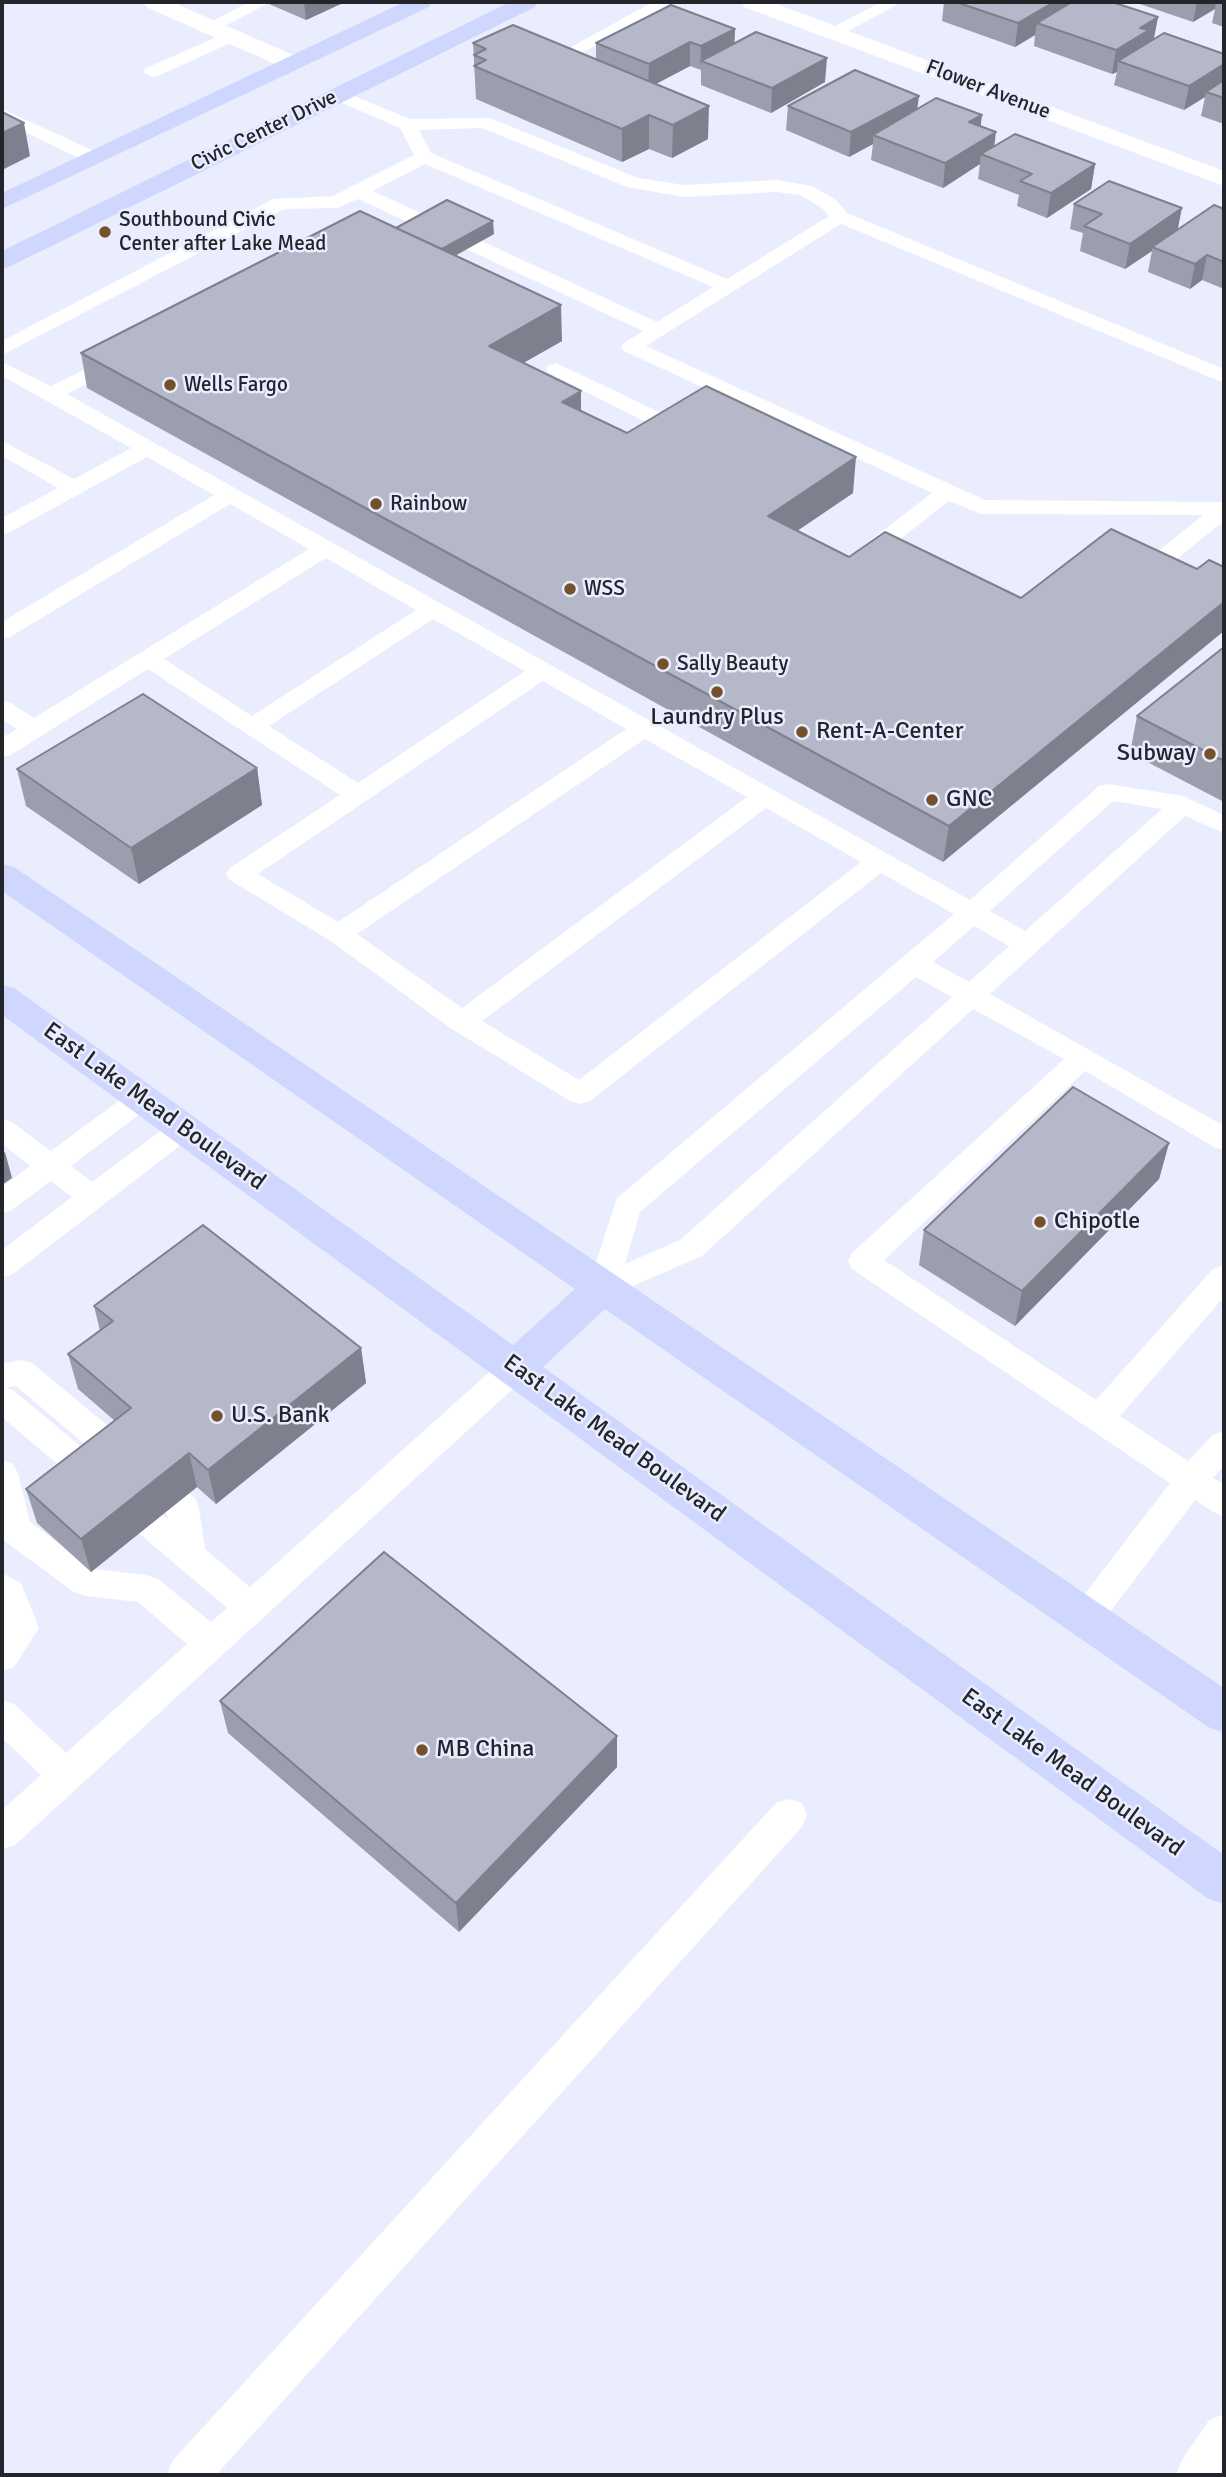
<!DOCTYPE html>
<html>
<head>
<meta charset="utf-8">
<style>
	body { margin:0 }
	#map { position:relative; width:1226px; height:2477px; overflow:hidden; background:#e9edfe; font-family:Signika,sans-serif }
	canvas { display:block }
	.frame { position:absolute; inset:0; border:4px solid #23252b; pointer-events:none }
</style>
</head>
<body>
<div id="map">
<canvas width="1226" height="2477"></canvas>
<div class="frame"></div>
</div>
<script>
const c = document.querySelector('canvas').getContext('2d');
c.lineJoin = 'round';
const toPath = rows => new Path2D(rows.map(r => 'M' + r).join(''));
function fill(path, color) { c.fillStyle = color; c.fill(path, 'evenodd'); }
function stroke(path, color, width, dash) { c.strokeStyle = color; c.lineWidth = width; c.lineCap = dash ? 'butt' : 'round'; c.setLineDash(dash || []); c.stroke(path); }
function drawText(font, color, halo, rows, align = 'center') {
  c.font = font + ' Signika,sans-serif'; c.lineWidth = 5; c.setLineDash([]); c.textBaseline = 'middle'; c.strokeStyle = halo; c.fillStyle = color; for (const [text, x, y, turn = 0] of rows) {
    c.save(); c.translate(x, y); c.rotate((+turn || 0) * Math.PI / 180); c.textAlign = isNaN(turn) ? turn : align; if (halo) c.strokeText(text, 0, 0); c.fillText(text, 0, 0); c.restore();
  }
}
const lane = toPath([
	[249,2,270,2,216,31,204,31,201,27,249,2],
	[653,2,673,2,586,51,580,52,571,47,653,2],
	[881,2,902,2,839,36,833,37,824,32,881,2],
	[231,31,237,32,240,36,237,40,158,76,152,77,143,72,146,68,231,31],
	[339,90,410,119,490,118,638,178,684,185,777,180,812,186,836,200,847,213,1224,369,1224,382,1217,380,841,224,646,346,985,500,1224,502,1224,521,1168,566,1160,568,1152,566,1149,561,1152,556,1203,515,981,514,949,501,867,565,851,565,848,560,851,555,932,493,624,351,621,347,624,343,643,331,358,199,337,208,284,209,2,355,2,341,273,199,333,196,414,155,400,128,333,99,330,95,339,90],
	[482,128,627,187,684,197,777,192,800,195,822,208,829,216,727,279,431,153,419,130,482,128],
	[425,164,713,287,657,322,373,191,425,164],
	[2,109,101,154,103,158,94,164,87,162,2,121,2,109],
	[121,352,128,354,131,358,128,362,67,394,970,900,1099,786,1108,784,1183,796,1224,815,1224,833,1185,816,990,994,1224,1126,1224,1150,1214,1147,1085,1071,884,1260,1096,1400,1213,1269,1224,1265,1224,1297,1120,1416,1188,1461,1213,1435,1224,1431,1224,1465,1213,1478,1224,1485,1224,1516,1213,1512,1195,1500,1098,1628,1086,1633,1074,1628,1069,1618,1074,1608,1170,1483,852,1269,848,1261,852,1253,1064,1059,973,1009,702,1256,603,1299,592,1295,588,1287,617,1198,954,914,881,873,590,1101,580,1104,570,1101,452,1029,329,940,230,880,226,874,230,868,340,795,148,669,11,755,2,757,2,738,17,729,2,719,2,701,11,703,34,718,309,549,230,504,10,637,2,639,2,622,214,495,147,457,10,532,2,534,2,518,58,488,2,456,2,441,74,479,131,448,2,376,2,362,51,386,121,352],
	[326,558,416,610,252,716,164,659,326,558],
	[433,619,525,671,358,783,269,726,433,619],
	[543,681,626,729,338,922,258,874,543,681],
	[645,739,747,797,462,1008,357,934,645,739],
	[1113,801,1162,809,1025,931,990,911,1113,801],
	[766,808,861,862,579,1080,482,1021,766,808],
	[974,926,1009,946,969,982,933,962,974,926],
	[916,977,952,997,680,1240,625,1264,640,1212,916,977],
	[556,363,672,418,687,412,694,414,698,418,681,432,665,432,549,373,546,369,549,365,556,363],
	[142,1088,152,1091,156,1098,152,1105,71,1166,92,1182,174,1121,184,1117,194,1121,198,1128,194,1135,13,1274,2,1278,2,1250,72,1197,51,1181,12,1210,2,1213,2,1187,30,1166,2,1144,2,1119,12,1122,51,1151,132,1091,142,1088],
	[516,1355,527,1358,532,1367,527,1376,15,1845,2,1850,2,1810,41,1775,2,1738,2,1700,14,1704,66,1753,187,1644,138,1602,86,1596,74,1592,3,1540,2,1460,13,1464,18,1473,30,1522,93,1569,146,1575,158,1579,211,1622,227,1608,2,1417,2,1364,21,1360,32,1363,195,1498,199,1508,205,1549,250,1587,505,1358,516,1355],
	[16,1386,167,1514,168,1519,13,1390,6,1388,16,1386],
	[2,1573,21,1583,39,1628,14,1667,2,1671,2,1629,4,1626,2,1619,2,1573],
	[789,1799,802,1803,807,1815,802,1827,216,2475,167,2475,173,2460,776,1803,789,1799],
	[1224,2414,1224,2472,1222,2475,1176,2475,1182,2460,1209,2420,1224,2414]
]);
const street = toPath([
	[143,2,172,2,300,58,303,63,300,68,284,68,146,7,143,2],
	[741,2,771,2,1224,171,1224,186,744,7,741,2]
]);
const primary = toPath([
	[404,2,432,2,429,7,2,209,2,193,404,2],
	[510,2,538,2,535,7,11,266,2,269,2,251,510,2],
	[2,864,14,867,1224,1688,1224,1733,1208,1727,605,1309,543,1367,1224,1855,1224,1904,1207,1898,2,1015,2,985,14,988,513,1345,575,1289,2,891,2,864]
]);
const wall = toPath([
	[269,2,345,2,306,20,269,4],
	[944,2,1112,2,1158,17,1154,39,1224,54,1224,124,1201,116,1205,97,1184,110,1114,85,1117,72,1112,74,1034,46,1035,35,1015,47,942,21],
	[1134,2,1224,2,1224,27,1212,23,1215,9,1193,22],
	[735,29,734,44,825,82,771,113,701,85,701,70,690,66,656,84,708,139,672,158,649,149,622,162,476,99,473,43,596,59,596,43],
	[788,106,917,109,980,126,994,147,1095,164,1091,189,1047,218,1017,206,1019,195,978,179,980,164,943,188,871,160,873,144,849,157,786,130],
	[1074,204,1178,230,1224,209,1224,289,1202,280,1190,289,1148,272,1152,251,1125,269,1080,251,1083,233,1070,229],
	[396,228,494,234,455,256,562,341,523,363,581,391,581,411,627,433,853,493,797,531,849,557,1021,598,943,862,87,388,81,353],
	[1224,647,1224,802,1130,753,1137,716],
	[257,768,262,805,139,884,26,806,17,769],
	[1169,1143,1159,1179,1015,1326,919,1265,924,1230],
	[94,1306,361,1348,366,1383,216,1504,197,1487,91,1572,37,1523,26,1489,115,1421,78,1389,68,1354,100,1331],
	[220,1701,617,1767,459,1932,228,1733]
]);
const shadedWall = toPath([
	[304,2,345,2,306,20],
	[1054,2,1074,2,1037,23,1035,35,1015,47,1018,23],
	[1197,2,1216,2,1215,9,1193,22],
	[1158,17,1153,41,1118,61,1117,72,1112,74,1116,50,1140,28],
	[735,29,734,53,701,61,700,70,701,46],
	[690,42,690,66,648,88,649,64],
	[827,58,825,82,771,113,772,88],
	[1224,64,1224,85,1206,92,1205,97,1184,110,1189,86],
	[919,96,916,120,873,135,873,144,849,157,851,132],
	[709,106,708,139,672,158,673,125],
	[649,115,649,149,622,162,622,129],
	[982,115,979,139,969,122],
	[24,123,30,156,2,170,2,133],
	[996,132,993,157,981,154,980,164,943,188,945,163],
	[1095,164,1091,189,1047,218,1051,193],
	[1182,208,1177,233,1152,247,1152,251,1125,269,1130,244],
	[493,221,494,234,423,273,423,260],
	[1207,255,1202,280,1190,289,1195,264],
	[561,305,562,341,490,382,489,346],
	[581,391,581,426,562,402],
	[856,457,853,493,766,552,768,516],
	[1224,602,1224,631,943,862,949,826],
	[257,768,262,805,139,884,131,848],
	[1169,1143,1159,1179,1015,1326,1022,1291],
	[5,1152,12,1178,2,1185,2,1154],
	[361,1348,366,1383,216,1504,208,1470],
	[189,1453,197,1487,91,1572,81,1539],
	[617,1736,617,1767,459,1932,456,1903]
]);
const building = toPath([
	[956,2,1054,2,1018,23,956,2],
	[1072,2,1112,2,1158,17,1140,28,1149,30,1116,50,1037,23,1072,2],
	[671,5,735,29,701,46,690,42,649,64,596,43,671,5],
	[513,25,709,106,673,125,649,115,622,129,474,66,486,60,474,55,486,49,473,43,513,25],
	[756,32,827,58,772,88,701,61,756,32],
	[1164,33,1224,54,1224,64,1189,86,1118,61,1164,33],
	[855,70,919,96,851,132,788,106,855,70],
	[1224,80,1224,98,1206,92,1224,80],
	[936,98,982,115,969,122,996,132,945,163,873,135,936,98],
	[2,112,24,123,2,133,2,112],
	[1015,134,1095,164,1051,193,1020,181,1032,174,981,154,1015,134],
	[1109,181,1182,208,1130,244,1084,226,1102,214,1074,204,1109,181],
	[447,200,493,221,442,249,396,228,447,200],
	[1214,205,1224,209,1224,262,1207,255,1195,264,1152,247,1214,205],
	[360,211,561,305,489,346,581,391,562,402,627,433,706,386,856,457,768,516,849,557,885,532,1021,598,1111,529,1197,569,1209,560,1224,567,1224,602,949,826,81,353,360,211],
	[1224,647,1224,761,1137,716,1224,647],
	[143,694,257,768,131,848,17,769,143,694],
	[1073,1087,1169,1143,1022,1291,924,1230,1073,1087],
	[203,1225,361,1348,208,1470,189,1453,81,1539,26,1489,131,1408,68,1354,113,1321,94,1306,203,1225],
	[384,1552,617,1736,456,1903,220,1701,384,1552]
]);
const markers = [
	[105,232,7,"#75512b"],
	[170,385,7,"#75512b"],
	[376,504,7,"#75512b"],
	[570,589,7,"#75512b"],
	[663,664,7,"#75512b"],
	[717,692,7,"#75512b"],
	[802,732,7,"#75512b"],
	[1210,754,7,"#75512b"],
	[932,800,7,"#75512b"],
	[1040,1222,7,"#75512b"],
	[217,1416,7,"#75512b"],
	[422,1750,7,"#75512b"]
];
const farStreetnames = [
	["Flower Avenue",988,90,21],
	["Civic Center Drive",264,131,-26]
];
const farPoinames = [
	["Southbound Civic",119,220],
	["Center after Lake Mead",119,244],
	["Wells Fargo",184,385],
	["Rainbow",390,504],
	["WSS",584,589],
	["Sally Beauty",677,664]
];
const poiNames = [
	["Laundry Plus",717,718,"center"],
	["Rent-A-Center",816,732],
	["Subway",1196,754,"right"],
	["GNC",946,800],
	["Chipotle",1054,1222],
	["U.S. Bank",231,1416],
	["MB China",436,1750]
];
const streetNames = [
	["East Lake Mead Boulevard",154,1107,36],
	["East Lake Mead Boulevard",614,1439,36],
	["East Lake Mead Boulevard",1072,1773,36]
];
fill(lane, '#fff');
fill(street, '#fff');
fill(primary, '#d0d7fe');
fill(wall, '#9b9ead');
fill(shadedWall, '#7e818d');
fill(building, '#b4b8c9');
stroke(building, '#7e818d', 2);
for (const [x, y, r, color] of markers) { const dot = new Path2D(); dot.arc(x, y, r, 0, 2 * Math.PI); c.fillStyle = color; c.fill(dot); stroke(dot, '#e9edfe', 2.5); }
drawText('21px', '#23252b', '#e9edfe', farStreetnames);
drawText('21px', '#23252b', '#e9edfe', farPoinames, 'left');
drawText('24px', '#23252b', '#e9edfe', poiNames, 'left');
drawText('24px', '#23252b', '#e9edfe', streetNames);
</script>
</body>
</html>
